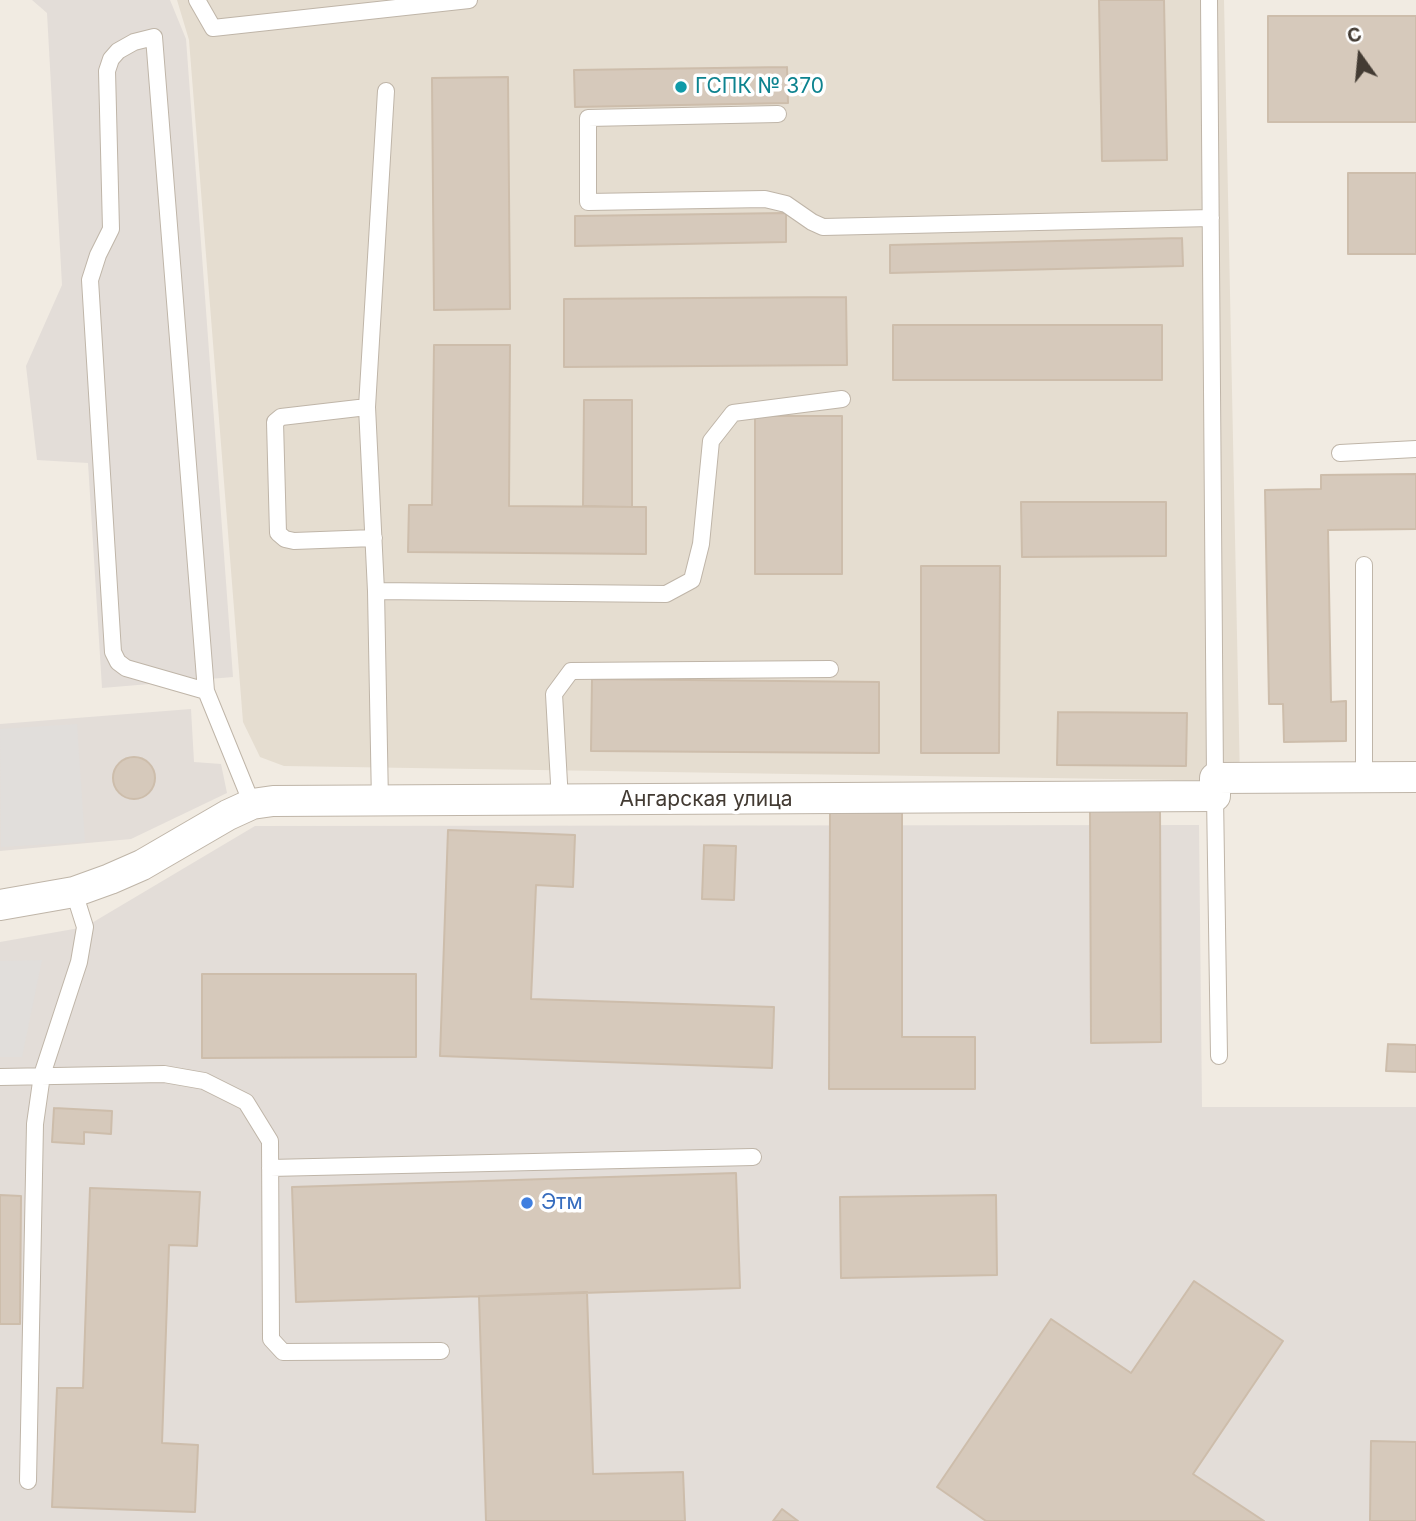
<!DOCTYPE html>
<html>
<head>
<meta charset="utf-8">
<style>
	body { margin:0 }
	#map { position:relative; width:1416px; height:1521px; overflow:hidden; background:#f1ebe2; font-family:Inter,sans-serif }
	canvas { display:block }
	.north { position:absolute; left:1325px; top:21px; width:70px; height:70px; -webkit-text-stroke:5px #fff; paint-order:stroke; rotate:345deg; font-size:19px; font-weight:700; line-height:28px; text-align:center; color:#433b33 }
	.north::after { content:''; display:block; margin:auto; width:24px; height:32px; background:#433b33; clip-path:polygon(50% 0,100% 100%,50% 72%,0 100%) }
</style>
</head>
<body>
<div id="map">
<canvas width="1416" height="1521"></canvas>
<div class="north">С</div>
</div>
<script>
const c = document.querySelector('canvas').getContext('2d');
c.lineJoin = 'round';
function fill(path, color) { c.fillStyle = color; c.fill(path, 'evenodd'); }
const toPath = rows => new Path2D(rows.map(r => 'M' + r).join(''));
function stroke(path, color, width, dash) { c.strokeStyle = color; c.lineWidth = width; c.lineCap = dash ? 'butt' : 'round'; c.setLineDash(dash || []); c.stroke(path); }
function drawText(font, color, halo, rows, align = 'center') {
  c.font = font + ' Inter,sans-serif'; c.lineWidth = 7; c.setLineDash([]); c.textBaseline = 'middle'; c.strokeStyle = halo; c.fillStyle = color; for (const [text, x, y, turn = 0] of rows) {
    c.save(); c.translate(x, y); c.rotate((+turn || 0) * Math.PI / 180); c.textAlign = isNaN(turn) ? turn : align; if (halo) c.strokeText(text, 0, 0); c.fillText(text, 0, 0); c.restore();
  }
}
const residential = toPath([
	[177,0,1224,0,1240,781,284,766,260,757,243,722,189,40]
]);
const industrial = toPath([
	[32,0,170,0,186,39,233,677,102,688,88,463,37,460,26,366,62,285,47,13],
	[191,709,194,762,221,764,227,793,131,839,0,851,0,724],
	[1199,825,1202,1107,1416,1107,1416,1521,0,1521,0,942,85,927,255,826]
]);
const parking = toPath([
	[77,724,85,842,1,847,0,729],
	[42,960,22,1057,0,1057,0,961]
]);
const building = toPath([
	[1099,0,1164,0,1167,160,1102,161,1099,0],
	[1268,16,1416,16,1416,122,1268,122,1268,16],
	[787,67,788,103,575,107,574,70,787,67],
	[508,77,510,309,434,310,432,78,508,77],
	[1348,173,1416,173,1416,254,1348,254,1348,173],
	[786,213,786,242,575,246,575,216,786,213],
	[1182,238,1183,266,890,273,890,245,1182,238],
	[846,297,847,365,564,367,564,299,846,297],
	[893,325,1162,325,1162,380,893,380,893,325],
	[434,345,510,345,509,506,646,507,646,554,408,552,409,505,432,505,434,345],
	[584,400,632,400,632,507,583,506,584,400],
	[755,416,842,416,842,574,755,574,755,416],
	[1416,474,1416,529,1328,530,1331,702,1346,701,1346,741,1284,742,1283,704,1269,704,1265,490,1321,489,1321,475,1416,474],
	[1021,502,1166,502,1166,556,1022,557,1021,502],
	[921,566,1000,566,999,753,921,753,921,566],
	[592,679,879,682,879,753,591,751,592,679],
	[1058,712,1187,713,1186,766,1057,765,1058,712],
	'113 778a21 21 0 1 1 42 0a21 21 0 1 1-42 0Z',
	[1160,807,1161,1042,1091,1043,1090,808,1160,807],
	[830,813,902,813,902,1037,975,1037,975,1089,829,1089,830,813],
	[448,830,575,835,573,887,536,885,531,999,774,1007,772,1068,440,1056,448,830],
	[704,845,736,846,734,900,702,899,704,845],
	[202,974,416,974,416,1057,202,1058,202,974],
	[1388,1044,1416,1045,1416,1072,1386,1071,1388,1044],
	[54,1108,112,1111,111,1134,84,1132,84,1144,52,1142,54,1108],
	[736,1173,740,1288,296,1302,292,1187,736,1173],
	[90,1188,200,1192,197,1246,169,1245,162,1443,198,1445,195,1512,52,1507,57,1388,83,1388,90,1188],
	[0,1195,21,1196,20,1324,0,1324,0,1195],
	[996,1195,997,1275,841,1278,840,1197,996,1195],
	[1194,1281,1283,1341,1193,1474,1264,1521,986,1521,937,1487,1051,1319,1131,1373,1194,1281],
	[587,1292,593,1474,683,1472,685,1521,486,1521,479,1296,587,1292],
	[1371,1441,1416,1442,1416,1521,1370,1521,1371,1441],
	[782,1509,798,1521,773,1521,782,1509]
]);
const lane = toPath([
	[197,0,213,28,469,0],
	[1209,0,1215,778],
	[778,114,588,118,588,202,765,199,786,204,812,222,823,227,1211,218],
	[367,407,386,91],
	[1340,453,1416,449],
	[374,538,294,541,285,539,278,533,275,422,281,417,367,407,376,591,380,802],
	[376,591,666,594,692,580,701,544,711,441,733,413,842,399],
	[206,691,126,668,118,662,113,652,90,280,98,255,111,229,107,71,111,59,118,51,134,42,154,37,206,691,252,804],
	[1364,777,1364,565],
	[1215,796,1219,1056],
	[560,801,554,694,571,671,830,669],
	[0,1077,164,1074,204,1081,246,1102,270,1141,271,1339,283,1352,441,1351],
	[270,1168,753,1157],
	[28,1481,35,1124,42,1075,79,962,85,927,74,892]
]);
const street = toPath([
	[0,905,74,892,110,879,142,865,228,815,252,804,273,801,1215,796,1215,778,1416,777]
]);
const markers = [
	[681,87,7,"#0f9aa8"],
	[527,1203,7,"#3f7fe0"]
];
const cultureNames = [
	["ГСПК № 370",695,87]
];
const streetNames = [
	["Ангарская улица",706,800]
];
const shopNames = [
	["Этм",541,1203]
];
fill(residential, '#e5ddd0');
fill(industrial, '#e3ddd8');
fill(parking, '#e1dedb');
fill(building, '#d6c9bb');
stroke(building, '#cdbdab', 2);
stroke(lane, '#bfb5a8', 18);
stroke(street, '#bfb5a8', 32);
stroke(lane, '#fff', 16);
stroke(street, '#fff', 30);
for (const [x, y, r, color] of markers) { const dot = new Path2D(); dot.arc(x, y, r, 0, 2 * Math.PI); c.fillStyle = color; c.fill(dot); stroke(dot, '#fff', 2.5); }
drawText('21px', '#0d838f', '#fff', cultureNames, 'left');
drawText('21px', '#433b33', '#fff', streetNames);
drawText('21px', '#366cbe', '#fff', shopNames, 'left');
</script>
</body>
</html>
